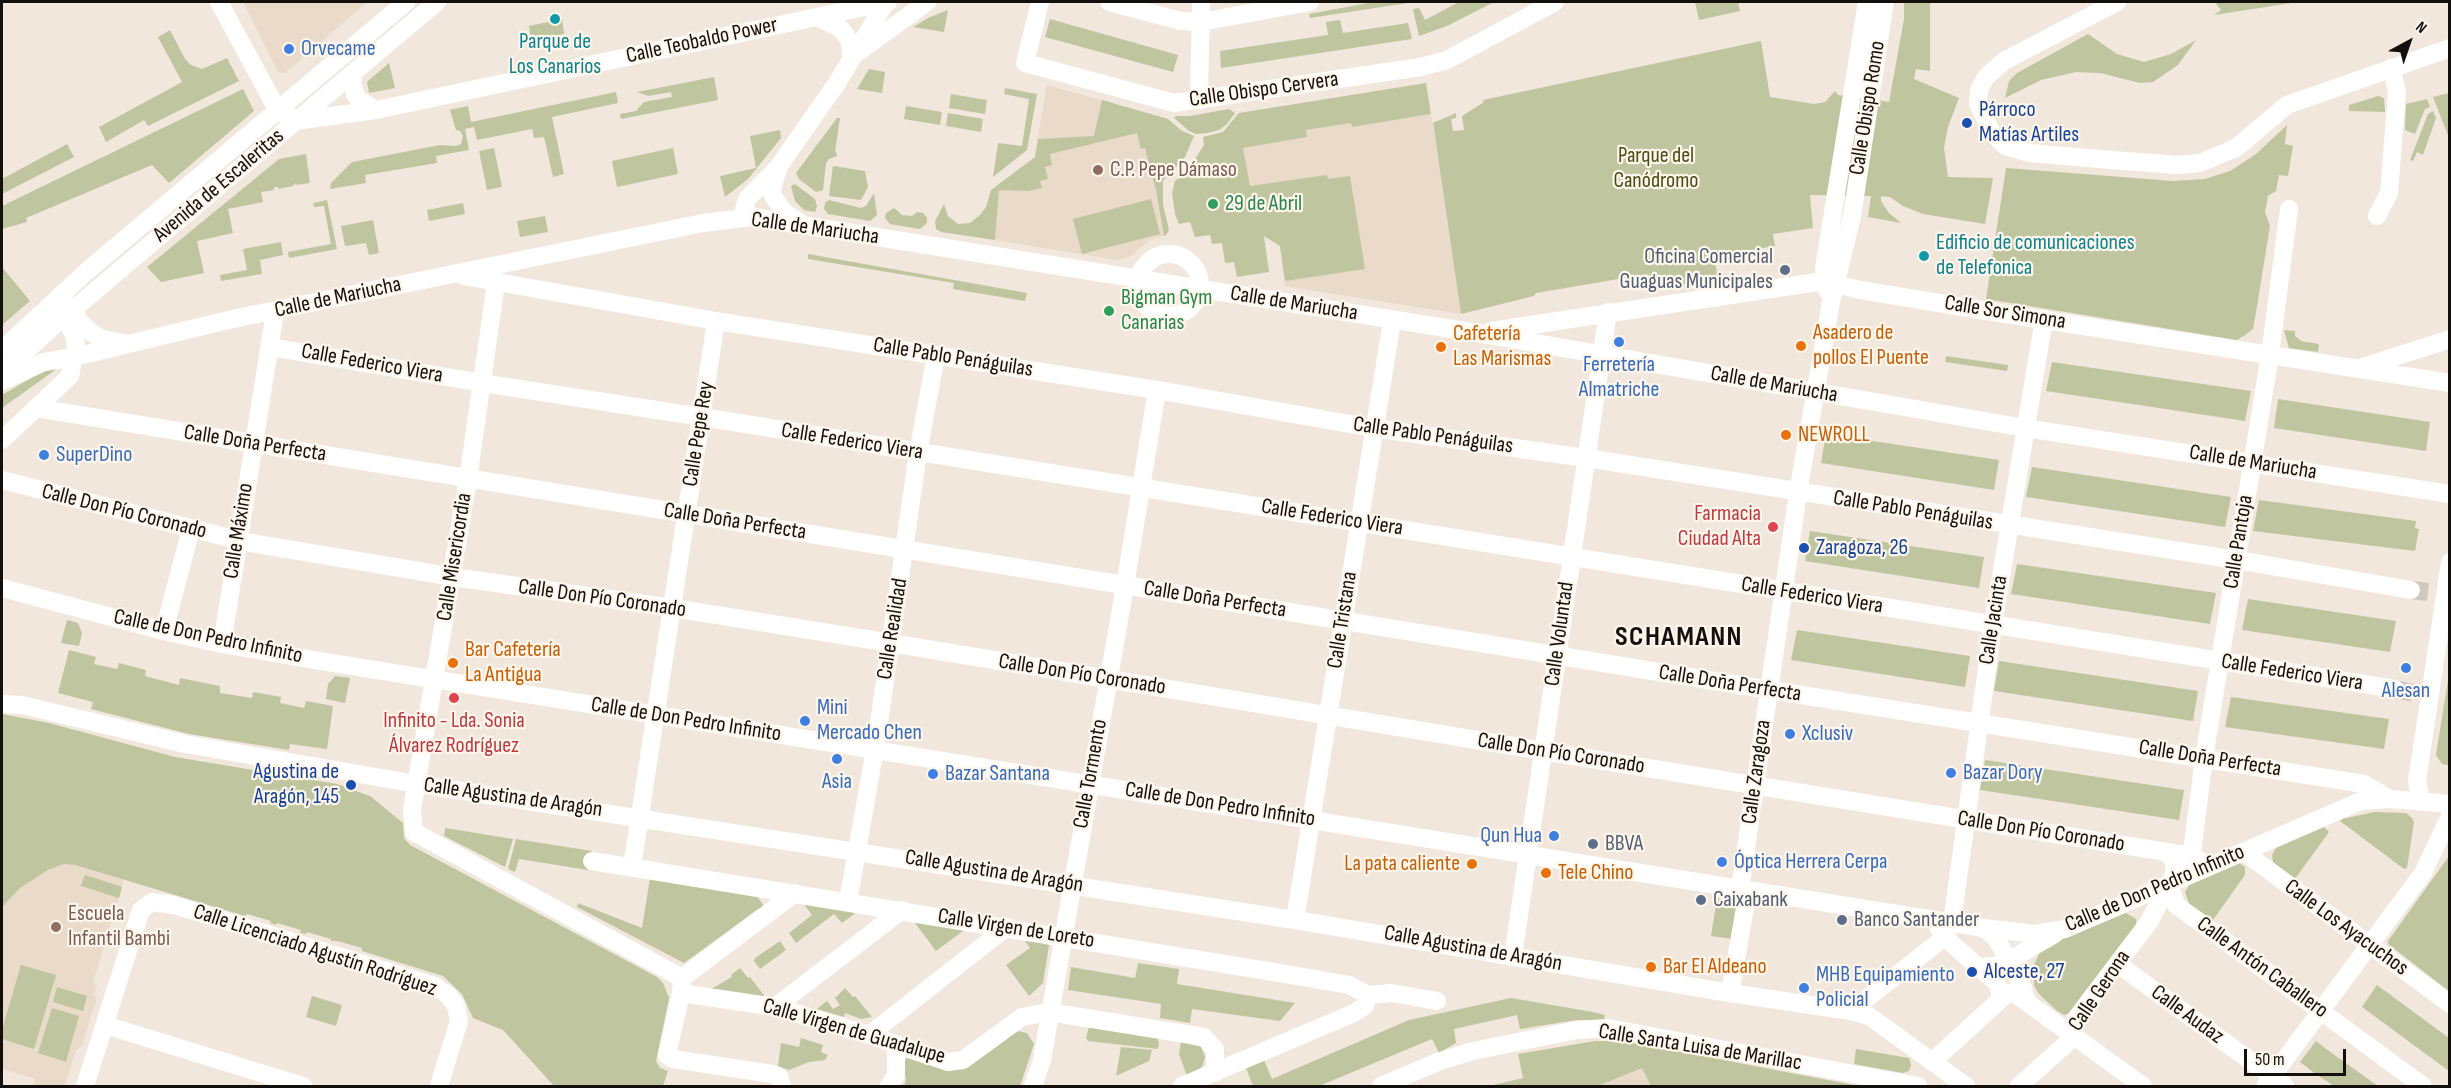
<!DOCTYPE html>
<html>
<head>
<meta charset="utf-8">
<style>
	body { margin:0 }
	#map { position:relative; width:2451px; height:1088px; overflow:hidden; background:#f1e7dd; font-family:"Sofia Sans Condensed",sans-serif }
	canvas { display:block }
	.frame { position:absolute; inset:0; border:3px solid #120f0c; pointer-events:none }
	.north { position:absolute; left:2379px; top:12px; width:60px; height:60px; -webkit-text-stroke:4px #fef5eb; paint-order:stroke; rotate:40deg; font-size:16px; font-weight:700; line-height:24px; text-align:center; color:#120f0c }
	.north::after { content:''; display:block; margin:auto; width:21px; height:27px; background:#120f0c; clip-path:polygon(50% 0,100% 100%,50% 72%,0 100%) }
	.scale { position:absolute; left:2244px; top:1049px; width:102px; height:27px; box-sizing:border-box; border:3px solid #120f0c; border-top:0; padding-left:8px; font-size:18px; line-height:21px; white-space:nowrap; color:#120f0c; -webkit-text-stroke:4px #fef5eb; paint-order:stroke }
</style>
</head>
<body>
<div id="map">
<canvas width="2451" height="1088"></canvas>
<div class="frame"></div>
<div class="north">N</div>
<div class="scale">50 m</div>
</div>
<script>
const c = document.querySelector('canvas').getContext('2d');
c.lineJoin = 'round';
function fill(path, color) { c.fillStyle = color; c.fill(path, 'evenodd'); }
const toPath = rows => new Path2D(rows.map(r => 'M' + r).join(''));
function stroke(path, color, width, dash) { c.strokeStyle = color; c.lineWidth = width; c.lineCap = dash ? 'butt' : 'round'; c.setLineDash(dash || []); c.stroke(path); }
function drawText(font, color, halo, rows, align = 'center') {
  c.font = font + ' "Sofia Sans Condensed",sans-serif'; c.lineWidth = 4.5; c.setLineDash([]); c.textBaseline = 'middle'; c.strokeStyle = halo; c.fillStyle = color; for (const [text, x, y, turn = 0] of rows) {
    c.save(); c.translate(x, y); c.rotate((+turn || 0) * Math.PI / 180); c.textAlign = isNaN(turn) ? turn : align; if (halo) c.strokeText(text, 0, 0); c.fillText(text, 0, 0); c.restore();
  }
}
const built = toPath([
	[243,2,367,2,285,73,278,72],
	[1047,85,1168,119,1182,131,1191,135,1154,184,1164,236,1151,239,1131,256,1117,260,995,240,999,190,1029,190],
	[1431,114,1461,314,1285,286,1280,246,1264,236,1254,216,1243,148,1306,137,1306,130,1351,123,1352,127],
	[64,864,75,865,124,880,93,983,97,985,93,996,97,997,82,1046,76,1050,65,1086,33,1086,35,1079,2,1069,2,907,20,888,48,870],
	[1642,1068,1651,1086,1599,1086]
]);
const green = toPath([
	[1374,2,1414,2,1310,18,1309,14],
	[1459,2,1494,2,1447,26,1419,36,1413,9,1419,8,1425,20],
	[1695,2,1738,2,1740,11,1699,20],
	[1904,2,1930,2,1930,71,1916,69,1914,79,1959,98,1948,127,1944,148,1948,177,1993,178,1985,224,1923,214,1903,206,1890,197,1881,196,1881,201,1889,213,1901,223,1868,217,1871,196,1810,195,1813,228,1773,234,1775,246,1714,256,1718,279,1657,289,1648,274,1536,293,1534,296,1461,314,1433,123,1456,113,1456,118,1451,119,1453,131,1464,130,1462,116,1484,102,1483,100,1761,41,1770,97,1814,104,1825,102,1835,91,1838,95,1889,102,1904,19],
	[2215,2,2298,2,2214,15,2221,10],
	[948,10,944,32,913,27,928,18],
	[562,19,564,34,531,40,529,26],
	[1050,19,1178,55,1173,72,1045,37],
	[1340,20,1343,33,1408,23,1412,39,1221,68,1220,51,1328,35,1326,22],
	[170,30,185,59,191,65,202,69,227,58,239,81,148,126,144,120,106,142,99,127,182,82,158,37],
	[2088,34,2117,54,2144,62,2171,54,2196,40,2178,65,2153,82,2140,83,2100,73,2076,72,2041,80,2005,98,2009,81,2017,73],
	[389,63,395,88,369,93,367,82],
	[869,69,885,72,882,93,857,89],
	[714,77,718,100,621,119,620,114,636,111,644,102,672,97,671,92,648,96,637,92],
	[1426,83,1431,114,1352,127,1351,123,1306,130,1307,137,1243,148,1250,186,1327,175,1328,179,1350,176,1365,269,1285,281,1280,246,1264,236,1269,272,1237,277,1234,262,1225,263,1222,243,1212,244,1210,235,1195,237,1190,222,1179,224,1175,214,1172,193,1175,181,1189,169,1204,145,1203,137,1223,132,1239,113],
	[1005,88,1037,94,1027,150,993,177,998,143,1022,146,1029,99,1004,94],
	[243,89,254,111,169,183,152,165,26,218,27,222,2,229,2,206],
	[616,92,618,103,552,117,564,174,553,177,544,137,534,138,532,129,477,140,474,127,465,129,469,150,436,156,437,163,365,175,366,183,330,189,331,183,352,162,440,145,456,146,461,144,463,136,460,131,456,130,450,110,468,106,471,122],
	[2449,93,2450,93,2449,138,2433,97],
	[951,94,987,100,985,114,949,108],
	[2378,96,2384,98,2385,112,2349,111,2349,105],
	[2427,99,2430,107,2425,109,2415,134,2405,130,2406,104],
	[1102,100,1168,119,1182,131,1194,136,1184,159,1163,181,1163,205,1169,230,1166,235,1164,236,1156,191,1145,148,1141,149,1137,133,1050,154,1052,165,1045,167,1048,179,1040,181,1042,188,1029,191,999,190,995,240,941,232,936,229,935,221,944,204,948,216,958,224,970,223,980,215,986,207,991,190,1035,157,1038,139,1094,136],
	[906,106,942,112,940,125,904,119],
	[1229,109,1235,113,1227,124,1219,130,1208,133,1196,134,1189,131,1174,118,1176,116,1190,116],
	[2433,111,2436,118,2423,155,2417,152,2413,161,2410,160,2428,114],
	[948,113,983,119,981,132,946,126],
	[837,118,840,118,835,152,837,153,837,156,829,159,826,163,823,190,816,192,799,179,796,173],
	[2287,125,2285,144,2293,146,2288,176,2279,175,2276,191,2268,196,2265,212,2270,226,2255,318,2253,329,2245,335,2237,340,1986,299,2006,168,2173,181,2205,179,2230,171,2256,154],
	[780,130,781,138,748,179,725,197,720,176,756,168,750,136],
	[67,144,74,157,2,194,2,179],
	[494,148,502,187,487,190,479,151],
	[673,148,678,174,617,187,612,161],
	[306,154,310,183,297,185,296,183,293,186,278,189,278,187,274,187,274,190,261,192,263,202,228,209,233,233,197,241,204,273,161,282,147,267,279,159],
	[833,166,865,171,868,187,861,200,829,196],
	[795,184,815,199,817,206,815,212,804,210,795,201,791,186],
	[874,193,877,215,870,221,828,214,824,209,825,203,829,200,861,208,866,206],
	[1151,199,1160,234,1082,254,1073,219],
	[327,200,337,249,289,258,288,252,331,244,324,206,314,207,313,203],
	[463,203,465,214,429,221,427,210],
	[894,208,902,215,912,216,917,212,923,213,927,218,927,223,920,229,890,224,885,218,886,213],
	[545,216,548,232,520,237,517,221],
	[373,220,379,253,369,255,366,243,345,246,341,226],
	[281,242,283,255,260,260,262,274,221,281,220,275,247,270,243,249],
	[808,254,1027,293,1025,301,953,289,954,283,808,259],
	[2,267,30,301,2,325],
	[2284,330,2295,331,2295,336,2301,341,2319,344,2318,352,2289,348],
	[1946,356,2008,365,2007,371,1945,362],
	[2052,362,2251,391,2245,421,2046,391],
	[50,367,58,368,2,408,2,395],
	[2278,399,2430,422,2426,451,2274,428],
	[1826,434,1999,460,1994,490,1821,463],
	[2032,467,2231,497,2225,527,2026,497],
	[2259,500,2416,521,2415,528,2419,529,2415,551,2253,531],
	[1810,531,1984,557,1979,588,1805,561],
	[2017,564,2216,593,2210,624,2011,594],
	[2248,599,2396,621,2390,652,2242,630],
	[67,620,78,623,82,633,79,646,61,643],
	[1797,630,1970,656,1965,687,1791,660],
	[69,650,96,657,94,664,117,669,119,663,146,670,145,676,179,685,180,678,220,686,220,693,252,698,253,692,281,697,280,703,304,708,306,701,333,706,327,749,290,744,289,750,189,734,91,709,93,702,58,693],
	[1999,661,2198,691,2193,721,1994,691],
	[2449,674,2449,765,2442,764,2436,755],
	[335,676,350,678,345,703,326,699,328,684],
	[2231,697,2389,719,2384,749,2225,727],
	[2,714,49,723,175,757,337,784,370,796,403,823,404,838,410,845,657,977,663,983,669,998,656,1061,660,1068,668,1071,663,1086,554,1086,503,1030,473,1018,462,994,443,976,362,951,362,948,337,941,331,941,331,939,307,932,306,934,300,933,301,930,277,923,276,925,270,923,271,921,247,914,245,916,75,865,64,864,48,870,20,888,2,907],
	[1985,760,2184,790,2179,820,1980,790],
	[2374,812,2406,813,2412,818,2414,822,2407,868,2404,869,2340,821,2342,819],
	[2324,827,2329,832,2295,879,2273,863,2272,855,2276,848],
	[445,828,513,839,505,867,444,836],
	[516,839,592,851,588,870,519,859,515,872,508,869],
	[2449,856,2449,991,2388,944,2388,941],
	[2239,863,2245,867,2245,875,2213,920,2189,904,2185,892,2189,885],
	[85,875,122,887,119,898,81,886],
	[650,878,757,896,763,905,761,911,758,909,684,963,577,907,578,903,642,928],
	[1717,898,1737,901,1732,939,1711,936],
	[803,903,858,911,842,923,834,914,796,943,789,933,812,915],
	[2126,913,2136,919,2137,930,2070,1013,2064,1015,2056,1010,2038,993,2034,985,2034,965,2040,952,2055,942],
	[912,919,967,928,936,951],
	[1022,936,1049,945,1043,983,1029,996,1006,965,1030,948],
	[780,941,786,950,760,969,754,961,755,958],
	[1138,963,1179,969,1177,984,1295,1003,1280,1021,1192,1009,1190,1023,1160,1018,1161,1004,1068,990,1071,967,1135,978],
	[21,965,56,975,34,1049,2,1039,2,1030],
	[740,968,748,978,750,977,766,998,711,989,732,977,731,975],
	[2377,985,2449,1038,2449,1071,2362,1007],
	[57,987,87,996,83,1011,53,1002],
	[845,988,853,997,855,996,872,1017,861,1019,845,1013,844,1017,817,1009,827,1001,833,1009,840,1005,835,998],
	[312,996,342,1005,336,1026,306,1017],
	[1511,998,1593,1012,1605,1015,1604,1020,1577,1020,1520,1029,1517,1015,1454,1029,1456,1043,1439,1053,1432,1039,1319,1086,1253,1086,1246,1068,1264,1060,1272,1079,1409,1020],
	[52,1008,79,1016,66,1062,38,1053],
	[1089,1027,1158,1038,1159,1046,1157,1049,1088,1041,1086,1038],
	[1017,1031,1027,1033,1034,1044,1020,1086,904,1086,906,1079,902,1063,907,1058,948,1071],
	[801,1038,823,1045,821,1052,828,1055,825,1060,809,1062,789,1070,778,1066,781,1043,799,1047],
	[1595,1041,1619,1041,1650,1046,1859,1086,1651,1086,1642,1068,1598,1086,1489,1086,1523,1078,1518,1054],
	[2316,1041,2329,1051,2378,1086,2334,1086,2313,1072,2300,1062],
	[1181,1042,1201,1047,1205,1057,1202,1067,1187,1076,1179,1054],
	[1121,1047,1152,1050,1149,1061,1116,1076],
	[1856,1049,1909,1058,1911,1065,1909,1071,1903,1073,1854,1064]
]);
const minorTunnel = toPath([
	[2411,590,2428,592],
	[2395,689,2413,693]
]);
const minor = toPath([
	[219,2,278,111,288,117,302,120,376,110,888,2],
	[1040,2,1025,63,1174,103,1421,67,1447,60,1555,2],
	[1109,2,1181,21,1201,22,1310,2],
	[2117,2,2004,61,1986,77,1979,90,1978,104,1992,133,2005,146,2030,153,2099,159,2177,165,2200,163,2236,148,2287,105,2450,48],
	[819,18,840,28,845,34,850,42,851,57],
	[860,51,927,2],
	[354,72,352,82,355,94,359,100,376,110],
	[1199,100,1201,2],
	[778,170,772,188,773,196,784,212,802,224],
	[2377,216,2389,193,2397,91,2391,68],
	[752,217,744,209,747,199,779,166,837,83,886,2],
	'1138 285a31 31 0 1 1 62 0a31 31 0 1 1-62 0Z',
	[464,276,716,321,1157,390,1373,428,1586,458,2243,561,2411,590],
	[496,283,468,479,412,810,414,832,682,978],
	[1828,292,1824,281,1824,268,1867,2],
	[72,306,79,321,92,333,102,339,124,343],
	[1491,331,1824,281,1860,290,1981,310,2450,383],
	[270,347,482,383,702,417,2395,689],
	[2,350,86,272,406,2],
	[2363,367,2450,339],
	[2,373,50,329,437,2],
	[2,381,44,362,74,357,237,318,703,223,752,217,1477,333,2025,428,2450,494],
	[36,408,1757,688,2364,784,2390,799],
	[2,440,70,376,76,347,75,338,65,316,64,306],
	[2,480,245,542,460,578,673,608,891,643,1549,752,2191,856,2211,866],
	[2,588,164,631,222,644,320,661,1984,928,2035,934,2065,929,2361,801,2390,799,2450,804],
	[164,631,191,529],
	[222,644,275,312],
	[2,704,22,705,185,744,417,784,1295,920,1730,993,1851,1011,1869,1016,1966,1086],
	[2421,801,2417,781,2450,562],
	[2244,852,2450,1004],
	[592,861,1286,974,1349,985,1368,995,1391,993,1437,1001],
	[632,867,716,321],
	[2190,868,2204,758,2270,355,2289,209],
	[2169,885,2176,905,2423,1086],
	[848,902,876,743,918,453,936,355],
	[1295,920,1392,321],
	[1952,922,1993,625,2044,319],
	[1939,928,1952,944,1997,983,2002,998],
	[1984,928,1996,938,2023,988,2026,1000],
	[1513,956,1608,312],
	[2118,964,2285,1086],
	[1981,967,2001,965,2055,934],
	[681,993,775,1007,869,1035,948,1062,963,1060,1022,1017,1049,1012,1204,1037,1215,1049,1215,1073],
	[1730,993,1745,908,1740,889,1798,493,1831,302,1852,216,1885,2],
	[775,1007,902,910],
	[1851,1011,1945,937],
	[105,1025,303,1086],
	[869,1035,1007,927],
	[1932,1062,2002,998,2009,993,2014,993,2143,1086],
	[85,1086,141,910,152,902,174,905,435,986,449,996,456,1006,459,1021,439,1086],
	[782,1086,780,1078,773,1074,673,1059,667,1055,681,993,682,978,795,893],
	[889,1086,896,1075,896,1044],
	[1033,1086,1042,1060,1125,586,1157,390],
	[1182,1086,1354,1013,1365,1006,1368,995],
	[1381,1086,1440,1061,1473,1051,1577,1030,1608,1028,1918,1086],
	[2019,1086,2066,1044,2077,1017,2149,922,2173,876,2175,868,2173,860,2166,852],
	[2265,1086,2423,873,2450,816]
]);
const markers = [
	[555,19,6,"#0f9aa8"],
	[289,49,6,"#3f7fe0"],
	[1967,123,6,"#1a4fb4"],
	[1098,170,6,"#8d6e63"],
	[1213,204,6,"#2e9e5b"],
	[1924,256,6,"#0f9aa8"],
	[1785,270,6,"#5c6f8a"],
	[1109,311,6,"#2e9e5b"],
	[1619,342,6,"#3f7fe0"],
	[1801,346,6,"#e8710a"],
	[1441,347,6,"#e8710a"],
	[1786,435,6,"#e8710a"],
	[44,455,6,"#3f7fe0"],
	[1773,527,6,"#e0444e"],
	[1804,548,6,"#1a4fb4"],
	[453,663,6,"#e8710a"],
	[2406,668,6,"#3f7fe0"],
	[454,698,6,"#e0444e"],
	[805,721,6,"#3f7fe0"],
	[1790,734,6,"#3f7fe0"],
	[837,759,6,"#3f7fe0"],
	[1951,773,6,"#3f7fe0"],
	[933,774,6,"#3f7fe0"],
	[351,785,6,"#1a4fb4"],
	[1554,836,6,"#3f7fe0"],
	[1593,844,6,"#5c6f8a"],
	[1722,862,6,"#3f7fe0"],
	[1472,864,6,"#e8710a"],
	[1546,873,6,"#e8710a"],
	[1701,900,6,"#5c6f8a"],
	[1842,920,6,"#5c6f8a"],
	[56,927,6,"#8d6e63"],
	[1651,967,6,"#e8710a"],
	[1972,972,6,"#1a4fb4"],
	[1804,988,6,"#3f7fe0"]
];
const streetNames = [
	["Calle Teobaldo Power",702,41,-12],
	["Calle Obispo Cervera",1264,90,-8],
	["Calle Obispo Romo",1868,108,-81],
	["Avenida de Escaleritas",219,186,-40],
	["Calle de Mariucha",815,229,8],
	["Calle de Mariucha",338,298,-12],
	["Calle de Mariucha",1294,304,9],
	["Calle Sor Simona",2005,313,9],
	["Calle Pablo Penáguilas",953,358,9],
	["Calle Federico Viera",372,364,10],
	["Calle de Mariucha",1774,385,10],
	["Calle Pepe Rey",699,434,-81],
	["Calle Pablo Penáguilas",1433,436,8],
	["Calle Federico Viera",852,442,9],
	["Calle Doña Perfecta",255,444,9],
	["Calle de Mariucha",2253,463,9],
	["Calle Pablo Penáguilas",1913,511,9],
	["Calle Don Pío Coronado",124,512,14],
	["Calle Federico Viera",1332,518,9],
	["Calle Doña Perfecta",735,522,9],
	["Calle Máximo",239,531,-81],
	["Calle Pantoja",2239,542,-81],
	["Calle Misericordia",455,557,-81],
	["Calle Federico Viera",1812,596,9],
	["Calle Don Pío Coronado",602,599,8],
	["Calle Doña Perfecta",1215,600,9],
	["Calle Tristana",1343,620,-81],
	["Calle Jacinta",1994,620,-81],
	["Calle Realidad",893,629,-81],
	["Calle Voluntad",1560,634,-82],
	["Calle de Don Pedro Infinito",208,637,12],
	["Calle Federico Viera",2292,673,9],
	["Calle Don Pío Coronado",1082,675,9],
	["Calle Doña Perfecta",1730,684,9],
	["Calle de Don Pedro Infinito",686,720,9],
	["Calle Don Pío Coronado",1561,754,9],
	["Calle Doña Perfecta",2210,759,9],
	["Calle Zaragoza",1757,772,-82],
	["Calle Tormento",1091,774,-80],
	["Calle Agustina de Aragón",513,798,8],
	["Calle de Don Pedro Infinito",1220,805,9],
	["Calle Don Pío Coronado",2041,832,9],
	["Calle Agustina de Aragón",994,872,9],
	["Calle de Don Pedro Infinito",2155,889,-23],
	["Calle Los Ayacuchos",2346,928,36],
	["Calle Virgen de Loreto",1016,929,9],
	["Calle Agustina de Aragón",1473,949,10],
	["Calle Licenciado Agustín Rodríguez",315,951,18],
	["Calle Antón Caballero",2262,968,36],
	["Calle Gerona",2100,991,-56],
	["Calle Audaz",2187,1015,36],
	["Calle Virgen de Guadalupe",854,1032,16],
	["Calle Santa Luisa de Marillac",1700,1048,9]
];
const cultureNames = [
	["Parque de",555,42],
	["Los Canarios",555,67],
	["Edificio de comunicaciones",1936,243,"left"],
	["de Telefonica",1936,268,"left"]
];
const shopNames = [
	["Orvecame",301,49],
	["Ferretería",1619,365,"center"],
	["Almatriche",1619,390,"center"],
	["SuperDino",56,455],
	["Alesan",2406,691,"center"],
	["Mini",817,708],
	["Mercado Chen",817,733],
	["Xclusiv",1802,734],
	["Bazar Dory",1963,773],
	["Bazar Santana",945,774],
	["Asia",837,782,"center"],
	["Qun Hua",1542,836,"right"],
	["Óptica Herrera Cerpa",1734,862],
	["MHB Equipamiento",1816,975],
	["Policial",1816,1000]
];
const transitNames = [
	["Párroco",1979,110],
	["Matías Artiles",1979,135],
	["Zaragoza, 26",1816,548],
	["Agustina de",339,772,"right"],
	["Aragón, 145",339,797,"right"],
	["Alceste, 27",1984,972]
];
const parkNames = [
	["Parque del",1656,156],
	["Canódromo",1656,181]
];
const educationNames = [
	["C.P. Pepe Dámaso",1110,170],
	["Escuela",68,914],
	["Infantil Bambi",68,939]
];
const leisureNames = [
	["29 de Abril",1225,204],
	["Bigman Gym",1121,298],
	["Canarias",1121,323]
];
const serviceNames = [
	["Oficina Comercial",1773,257,"right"],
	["Guaguas Municipales",1773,282,"right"],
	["BBVA",1605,844],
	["Caixabank",1713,900],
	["Banco Santander",1854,920]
];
const foodNames = [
	["Asadero de",1813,333],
	["pollos El Puente",1813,358],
	["Cafetería",1453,334],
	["Las Marismas",1453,359],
	["NEWROLL",1798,435],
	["Bar Cafetería",465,650],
	["La Antigua",465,675],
	["La pata caliente",1460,864,"right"],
	["Tele Chino",1558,873],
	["Bar El Aldeano",1663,967]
];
const healthNames = [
	["Farmacia",1761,514],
	["Ciudad Alta",1761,539],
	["Infinito - Lda. Sonia",454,721,"center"],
	["Álvarez Rodríguez",454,746,"center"]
];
const districtNames = [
	["SCHAMANN",1679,638]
];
fill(built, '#e9daca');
fill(green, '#bfc59e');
stroke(minorTunnel, '#d0c7be', 18, [18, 9]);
stroke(minor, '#fff', 18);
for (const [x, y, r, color] of markers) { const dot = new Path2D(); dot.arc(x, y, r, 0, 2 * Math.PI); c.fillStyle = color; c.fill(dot); stroke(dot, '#fef5eb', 2); }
drawText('22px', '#120f0c', '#fef5eb', streetNames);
drawText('22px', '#0d838f', '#fef5eb', cultureNames);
drawText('22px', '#366cbe', '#fef5eb', shopNames, 'left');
drawText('22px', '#164399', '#fef5eb', transitNames, 'left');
drawText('22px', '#474d12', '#fef5eb', parkNames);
drawText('22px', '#785e54', '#fef5eb', educationNames, 'left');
drawText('22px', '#27864d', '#fef5eb', leisureNames, 'left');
drawText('22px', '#4e5e75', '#fef5eb', serviceNames, 'left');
drawText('22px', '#c56008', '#fef5eb', foodNames, 'left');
drawText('22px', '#be3a42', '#fef5eb', healthNames, 'right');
c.letterSpacing = '1.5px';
drawText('bold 28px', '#120f0c', '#fef5eb', districtNames);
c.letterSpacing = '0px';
</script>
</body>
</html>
